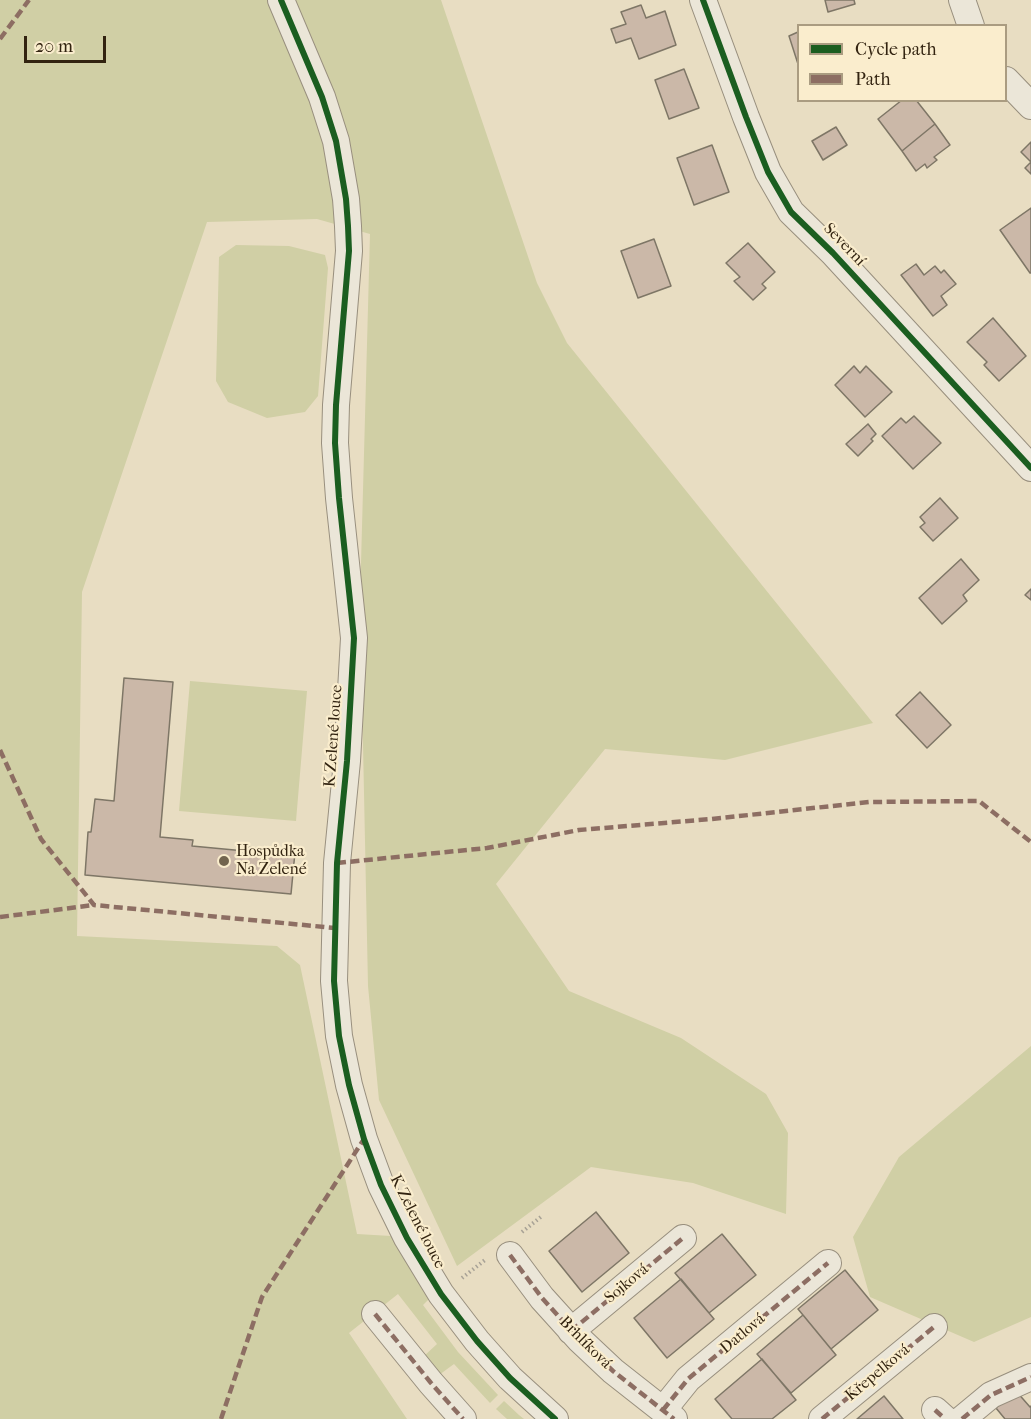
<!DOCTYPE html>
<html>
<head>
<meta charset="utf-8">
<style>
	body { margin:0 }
	#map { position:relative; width:1031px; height:1419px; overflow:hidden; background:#e8ddc2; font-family:"IM FELL French Canon",serif }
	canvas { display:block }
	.legend { position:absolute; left:797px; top:24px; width:210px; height:78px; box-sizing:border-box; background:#faedcd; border:2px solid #aa9c81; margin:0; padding:8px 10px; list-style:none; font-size:18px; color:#322310 }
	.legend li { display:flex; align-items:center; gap:12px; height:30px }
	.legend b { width:30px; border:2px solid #aa9c81 }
	.scale { position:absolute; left:24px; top:36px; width:82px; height:27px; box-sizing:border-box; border:3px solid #322310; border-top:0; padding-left:8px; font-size:18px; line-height:21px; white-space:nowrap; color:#322310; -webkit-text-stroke:4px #faedcd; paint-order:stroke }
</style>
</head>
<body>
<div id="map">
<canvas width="1031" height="1419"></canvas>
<ul class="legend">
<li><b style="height:8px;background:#1b5e20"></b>Cycle path</li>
<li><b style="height:8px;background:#8d6e63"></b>Path</li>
</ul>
<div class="scale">20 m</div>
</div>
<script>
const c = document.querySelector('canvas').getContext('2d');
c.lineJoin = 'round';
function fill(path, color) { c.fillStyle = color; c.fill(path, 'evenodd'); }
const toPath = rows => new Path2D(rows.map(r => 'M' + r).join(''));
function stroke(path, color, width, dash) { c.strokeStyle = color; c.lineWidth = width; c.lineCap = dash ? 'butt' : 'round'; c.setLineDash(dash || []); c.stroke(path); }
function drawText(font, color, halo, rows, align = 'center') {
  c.font = font + ' "IM FELL French Canon",serif'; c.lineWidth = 4.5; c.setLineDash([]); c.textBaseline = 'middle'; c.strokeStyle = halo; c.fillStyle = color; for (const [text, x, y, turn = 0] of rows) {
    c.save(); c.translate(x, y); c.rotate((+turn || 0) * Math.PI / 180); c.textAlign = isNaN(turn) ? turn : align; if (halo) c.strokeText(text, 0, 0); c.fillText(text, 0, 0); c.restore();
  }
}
const green = toPath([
	[0,0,441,0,537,283,567,343,873,723,725,760,605,749,496,884,569,991,681,1038,766,1094,788,1133,786,1214,693,1183,591,1167,457,1266,379,1100,368,986,360,600,370,234,317,219,207,222,82,592,77,936,277,946,300,965,357,1234,391,1236,429,1299,423,1305,458,1352,498,1395,490,1403,454,1364,439,1375,424,1356,437,1344,398,1294,349,1333,407,1419,0,1419],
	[236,245,289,246,325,255,328,268,318,396,305,412,267,418,228,402,216,381,219,257],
	[190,681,307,691,296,821,179,811],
	[1031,1046,1031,1317,974,1342,870,1297,853,1237,899,1157],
	[504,1401,519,1415,524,1419,507,1419,496,1409]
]);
const building = toPath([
	[825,0,854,0,855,4,828,12,825,0],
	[641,5,646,18,665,11,676,45,639,59,631,38,616,43,611,29,626,24,621,12,641,5],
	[798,32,798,64,789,36,798,32],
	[684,69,699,108,669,119,655,80,684,69],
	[902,100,916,100,935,124,902,151,878,119,902,100],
	[935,124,950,145,934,157,937,160,927,168,925,164,916,171,902,151,935,124],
	[836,127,847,145,823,160,812,141,836,127],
	[1031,142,1031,174,1025,168,1031,162,1021,152,1031,142],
	[712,145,729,192,694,205,677,158,712,145],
	[1031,208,1031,273,1030,273,1000,230,1031,208],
	[654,239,671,286,638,298,621,251,654,239],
	[748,243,775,272,762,284,766,288,753,300,734,281,740,277,726,263,748,243],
	[916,264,924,275,935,266,941,273,944,270,956,284,941,296,947,305,933,316,901,275,916,264],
	[993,318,1026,356,999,381,984,365,987,362,967,342,993,318],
	[854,366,860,373,866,366,892,392,865,417,835,385,854,366],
	[914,416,941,443,913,469,882,436,901,418,906,423,914,416],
	[868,424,876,434,871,439,873,441,858,456,846,444,868,424],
	[940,498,958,518,933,541,920,527,925,523,920,517,940,498],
	[961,559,979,580,963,595,967,601,942,624,919,598,961,559],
	[1031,589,1031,600,1025,595,1031,589],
	[124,678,173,682,160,837,193,840,192,846,245,851,246,847,295,852,291,894,85,875,88,832,91,832,95,799,114,801,124,678],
	[920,692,951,725,927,748,896,715,920,692],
	[596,1212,629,1253,582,1292,549,1251,596,1212],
	[722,1234,756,1275,709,1313,675,1273,722,1234],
	[845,1270,878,1310,831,1349,798,1309,845,1270],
	[681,1279,714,1319,667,1358,634,1318,681,1279],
	[803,1315,836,1355,791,1393,757,1354,803,1315],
	[762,1359,796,1400,772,1419,732,1419,715,1399,762,1359],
	[1016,1391,1030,1407,1031,1406,1031,1419,1005,1419,996,1408,1016,1391],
	[884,1396,903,1419,857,1419,884,1396]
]);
const path = toPath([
	[522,1232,542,1216],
	[462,1278,485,1260]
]);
const minor = toPath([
	[281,0,322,97,336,141,346,199,348,226,349,251,336,405,335,443,339,498,354,638,347,761,337,863,334,981,339,1036,349,1085,364,1139,381,1185,407,1238,441,1294,477,1341,510,1378,555,1419],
	[703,0,746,117,768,172,791,212,833,253,1031,468],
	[962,0,971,26],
	[1006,80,1031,106],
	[510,1255,542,1298,580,1340,613,1371,674,1419],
	[375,1314,431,1383,463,1419],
	[571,1331,683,1238],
	[663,1410,688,1379,828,1263],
	[935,1410,945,1419],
	[822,1419,934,1327],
	[962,1419,991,1395,1031,1377]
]);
const quiet = toPath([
	[0,39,29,0],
	[0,750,41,839,94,905,335,928],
	[337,863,487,848,579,830,712,819,869,802,979,801,1031,842],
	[0,917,94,905],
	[510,1255,542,1298,580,1340,613,1371,674,1419],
	[375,1314,431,1383,463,1419],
	[571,1331,683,1238],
	[663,1410,688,1379,828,1263],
	[935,1410,945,1419],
	[221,1419,262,1297,364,1139],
	[822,1419,934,1327],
	[962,1419,991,1395,1031,1377]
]);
const cycleway = toPath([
	[281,0,322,97,336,141,346,199,348,226,349,251,336,405,335,443,339,498,354,638,347,761,337,863,334,981,339,1036,349,1085,364,1139,381,1185,407,1238,441,1294,477,1341,510,1378,555,1419],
	[703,0,746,117,768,172,791,212,833,253,1031,468]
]);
const markers = [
	[224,861,6,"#72644e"]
];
const streetNames = [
	["Severní",844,245,46],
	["K Zelené louce",334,736,-86],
	["K Zelené louce",417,1222,63],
	["Sojková",627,1284,-40],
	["Datlová",743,1334,-40],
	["Brhlíková",585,1343,45],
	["Křepelková",878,1373,-40]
];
const poiNames = [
	["Hospůdka",236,852],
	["Na Zelené",236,870]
];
fill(green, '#d0cfa5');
fill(building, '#cbb8a8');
stroke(building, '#7e7666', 1.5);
stroke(minor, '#988f7e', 28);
stroke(path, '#a8a296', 4, [1.5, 3]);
stroke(minor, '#ebe6d8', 26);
stroke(quiet, '#8d6e63', 4.5, [9, 4.5]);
stroke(cycleway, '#1b5e20', 6);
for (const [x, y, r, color] of markers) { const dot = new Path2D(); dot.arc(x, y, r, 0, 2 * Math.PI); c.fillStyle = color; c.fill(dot); stroke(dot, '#faedcd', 2); }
drawText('16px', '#322310', '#faedcd', streetNames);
drawText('16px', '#322310', '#faedcd', poiNames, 'left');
</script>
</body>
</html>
